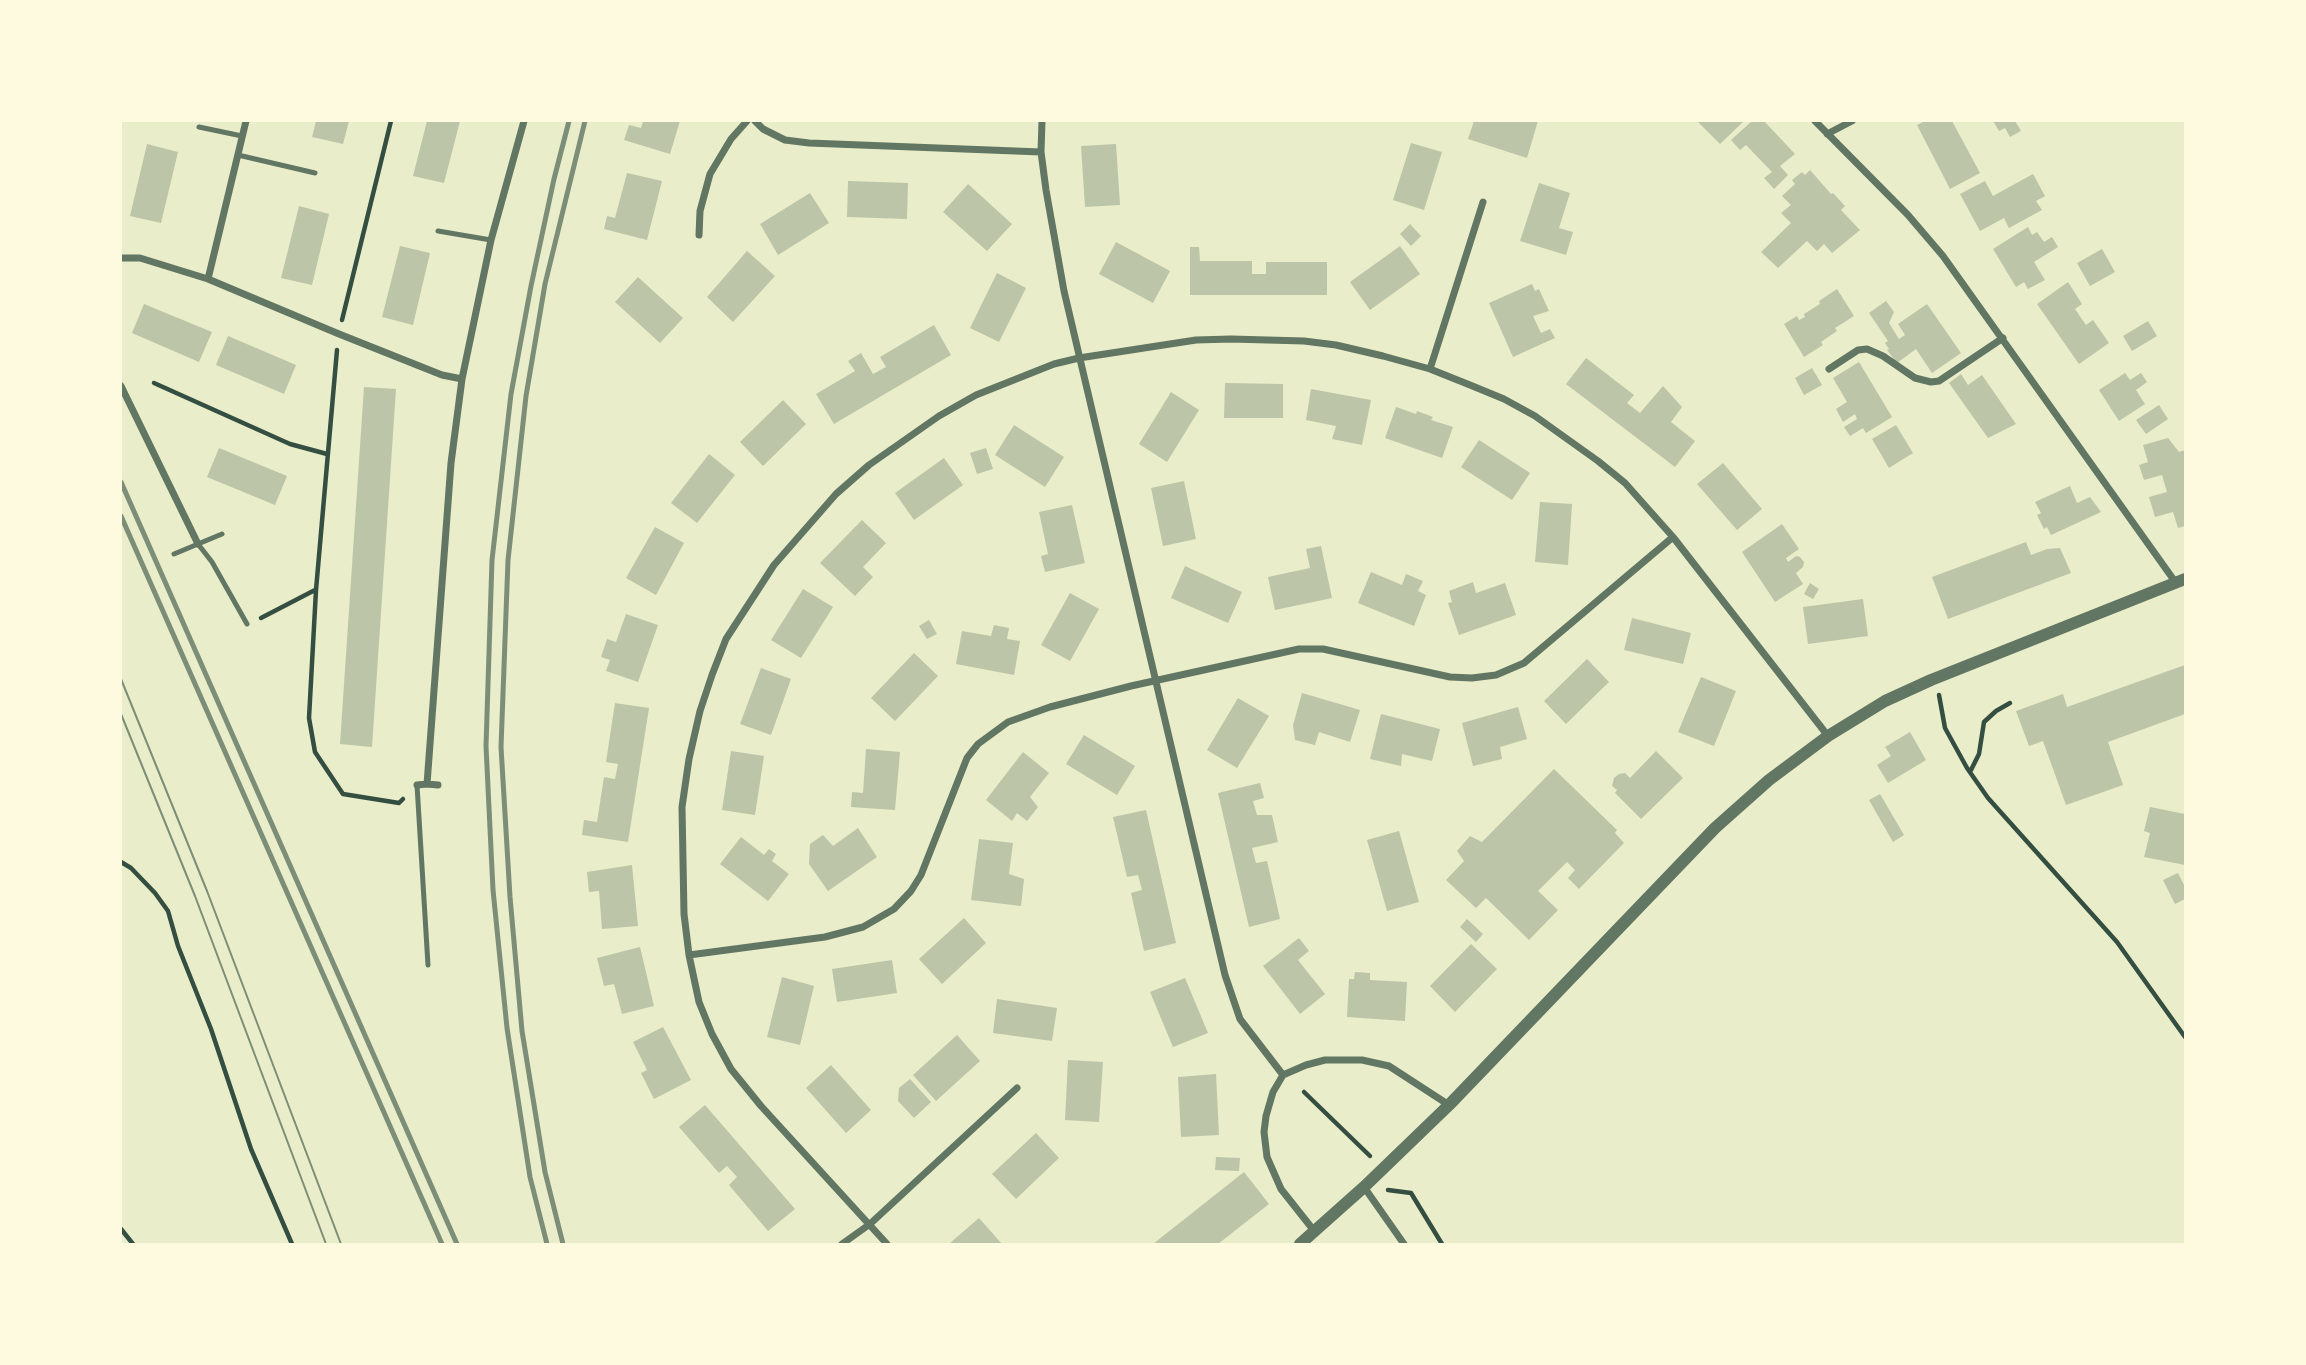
<!DOCTYPE html>
<html>
<head>
<meta charset="utf-8">
<style>
	body { margin:0 }
	#map { position:relative; width:2306px; height:1365px; overflow:hidden; background:#e9edc9; font-family:"Alegreya Sans",sans-serif }
	canvas { display:block }
	.frame { position:absolute; inset:0; border:122px solid #fefae0; pointer-events:none }
</style>
</head>
<body>
<div id="map">
<canvas width="2306" height="1365"></canvas>
<div class="frame"></div>
</div>
<script>
const c = document.querySelector('canvas').getContext('2d');
c.lineJoin = 'round';
function fill(path, color) { c.fillStyle = color; c.fill(path, 'evenodd'); }
const toPath = rows => new Path2D(rows.map(r => 'M' + r).join(''));
function stroke(path, color, width, dash) { c.strokeStyle = color; c.lineWidth = width; c.lineCap = dash ? 'butt' : 'round'; c.setLineDash(dash || []); c.stroke(path); }
const building = toPath([
	[316,121,349,121,343,144,312,137],
	[427,121,460,121,444,183,413,176],
	[643,121,680,121,670,154,624,140,629,125,641,128],
	[1474,121,1538,121,1527,158,1468,139],
	[1697,121,1744,121,1720,144],
	[1752,121,1764,121,1795,154,1780,166,1788,175,1774,189,1764,178,1772,172,1746,145,1740,150,1731,140],
	[1925,121,1952,121,1980,173,1950,189,1917,125],
	[1993,121,2015,121,2021,131,2010,137,2005,128,1999,131],
	[1411,143,1442,152,1424,210,1393,200],
	[147,144,178,152,161,223,130,216],
	[1116,144,1120,205,1085,207,1081,146],
	[1810,170,1831,194,1833,193,1845,206,1841,210,1860,230,1832,253,1824,244,1817,251,1807,241,1778,268,1761,252,1791,223,1781,213,1791,205,1782,196,1795,184,1792,180,1802,172,1805,175],
	[627,173,662,181,647,240,604,229,607,216,615,218],
	[2033,174,2045,196,2036,201,2042,210,2009,228,2004,218,1980,231,1960,194,1985,181,1993,196],
	[848,181,908,183,907,219,847,217],
	[1539,183,1570,193,1559,228,1573,232,1566,255,1520,241],
	[968,184,1012,224,987,251,943,212],
	[810,193,829,223,778,255,760,224],
	[299,206,329,214,312,285,281,278],
	[1410,224,1421,236,1411,246,1400,234],
	[2028,227,2032,235,2037,232,2044,242,2052,237,2058,247,2034,262,2045,280,2028,289,2024,282,2016,287,1993,249],
	[1116,242,1170,271,1153,303,1099,274],
	[400,246,430,253,413,325,382,317],
	[1400,246,1420,274,1370,310,1350,282],
	[1190,247,1199,247,1200,261,1252,261,1252,274,1266,274,1266,262,1327,262,1327,295,1190,295],
	[2102,249,2115,272,2090,286,2077,263],
	[747,251,775,276,733,322,707,297],
	[997,273,1026,288,999,342,970,328],
	[638,277,683,318,660,343,615,302],
	[2068,282,2082,304,2075,309,2086,325,2093,320,2109,343,2079,364,2037,304],
	[1532,284,1535,291,1539,289,1549,311,1533,316,1541,333,1550,329,1555,338,1513,357,1489,303],
	[1837,289,1854,316,1835,328,1837,331,1821,342,1823,345,1804,357,1784,324,1797,316,1799,320,1805,317,1804,314,1820,304,1819,301],
	[1886,301,1894,312,1889,323,1899,339,1905,335,1898,324,1927,304,1961,353,1932,373,1916,349,1897,363,1887,350,1889,349,1885,343,1888,341,1869,313],
	[144,304,212,332,199,362,132,333],
	[2148,321,2157,336,2132,351,2123,336],
	[934,325,951,355,834,424,816,394,855,371,848,361,861,353,873,374,886,367,880,357],
	[228,336,296,365,284,394,216,365],
	[1586,358,1634,395,1627,403,1640,413,1663,386,1682,407,1671,422,1695,441,1675,467,1566,384],
	[1859,362,1892,417,1866,433,1863,428,1850,436,1844,427,1857,419,1855,414,1843,422,1836,409,1847,402,1833,378],
	[1812,368,1822,385,1804,395,1795,378],
	[2125,373,2130,380,2141,373,2147,382,2136,390,2145,404,2119,421,2099,390],
	[1961,374,1968,385,1982,375,2016,424,1988,438,1949,383],
	[1225,383,1283,384,1283,418,1224,418],
	[364,387,396,389,372,747,340,744],
	[1311,389,1371,400,1362,445,1332,439,1336,426,1306,420],
	[1171,392,1199,410,1167,462,1139,444],
	[783,400,806,424,763,466,740,442],
	[2159,405,2168,419,2146,434,2136,420],
	[1396,407,1416,414,1417,411,1433,417,1431,420,1453,427,1442,458,1385,438],
	[1014,425,1064,457,1045,487,995,455],
	[1896,425,1913,453,1889,468,1872,439],
	[2168,438,2179,452,2185,450,2185,526,2178,528,2173,512,2155,517,2149,497,2167,492,2162,475,2144,480,2139,465,2148,462,2143,445],
	[1479,440,1530,473,1512,500,1461,467],
	[219,448,287,476,275,505,207,477],
	[986,448,993,469,977,474,970,453],
	[709,454,735,475,697,523,671,503],
	[944,458,963,485,914,520,895,493],
	[1723,463,1762,509,1737,530,1697,484],
	[1184,481,1196,539,1163,546,1151,488],
	[2070,486,2077,503,2090,497,2101,512,2051,535,2047,527,2044,529,2037,515,2041,513,2035,502],
	[1540,502,1572,504,1568,565,1535,562],
	[1072,505,1085,563,1045,572,1041,556,1048,554,1039,512],
	[862,520,886,543,863,567,873,577,855,596,820,563],
	[1782,524,1799,549,1786,558,1788,562,1796,556,1800,557,1804,562,1803,567,1796,573,1803,584,1775,602,1742,552],
	[655,527,684,543,656,595,626,578],
	[2026,542,2031,555,2047,549,2060,548,2071,573,1948,619,1932,577],
	[1321,546,1332,598,1275,610,1268,577,1310,568,1306,549],
	[1185,566,1242,592,1228,623,1171,598],
	[1371,572,1402,585,1406,574,1423,581,1418,591,1426,595,1414,626,1358,603],
	[1473,582,1476,593,1505,583,1516,615,1459,635,1448,603,1452,602,1449,591],
	[1810,583,1819,589,1813,599,1804,594],
	[803,589,833,607,801,658,771,640],
	[1070,593,1099,609,1070,661,1041,645],
	[1863,599,1868,636,1808,644,1803,607],
	[626,614,658,625,638,682,606,671,610,660,601,657,607,639,616,642],
	[1632,618,1691,633,1683,664,1624,650],
	[929,620,937,634,927,639,919,626],
	[994,625,1009,628,1007,639,1020,641,1014,675,956,664,962,631,991,636],
	[914,653,938,676,895,721,871,698],
	[1587,659,1609,682,1566,724,1544,701],
	[2185,665,2185,714,2108,742,2123,785,2066,805,2043,741,2029,746,2016,711,2063,694,2067,707],
	[761,668,791,679,771,735,740,724],
	[1701,677,1736,691,1714,746,1678,732],
	[1302,693,1360,710,1350,742,1319,732,1315,745,1295,740,1293,725],
	[1238,698,1269,716,1237,768,1207,750],
	[615,703,649,708,628,842,582,835,584,820,597,822,604,777,615,779,618,764,606,762],
	[1518,707,1527,739,1500,747,1502,759,1473,766,1462,723],
	[1381,714,1440,729,1432,761,1402,754,1401,766,1370,759],
	[1910,732,1926,760,1888,783,1877,765,1891,756,1885,747],
	[1084,735,1135,766,1117,795,1066,764],
	[866,749,900,752,895,810,851,807,852,792,863,793],
	[731,751,764,756,755,815,722,810],
	[1656,751,1683,778,1641,819,1615,793,1617,790,1612,786,1614,778,1619,774,1625,773,1630,778],
	[1023,752,1049,773,1030,797,1038,807,1027,821,1017,813,1012,821,986,800],
	[1554,769,1617,830,1615,833,1624,843,1579,889,1568,878,1575,870,1567,862,1538,891,1558,910,1529,940,1486,898,1476,908,1446,880,1464,861,1457,851,1470,836,1482,842],
	[1260,783,1264,798,1253,801,1257,815,1272,815,1278,842,1252,848,1256,863,1267,861,1280,919,1249,927,1218,793],
	[1880,794,1904,835,1893,842,1869,800],
	[2150,807,2185,814,2185,865,2144,857,2150,833,2144,831],
	[1146,810,1176,943,1144,951,1131,893,1142,890,1138,875,1127,877,1113,817],
	[858,828,877,857,828,891,809,864,810,844,823,835,833,846],
	[1399,831,1419,902,1387,911,1367,840],
	[741,837,764,855,769,849,776,854,772,861,789,874,768,901,720,864],
	[979,839,1013,843,1009,874,1024,879,1021,906,971,900],
	[632,865,638,926,602,929,599,891,589,892,587,872],
	[2178,873,2185,887,2185,899,2175,904,2163,880],
	[964,918,986,943,942,984,919,959],
	[1467,919,1483,934,1476,942,1460,927],
	[1299,938,1309,951,1298,960,1325,994,1300,1014,1263,966],
	[1471,944,1497,969,1455,1012,1430,986],
	[640,947,654,1006,622,1014,614,984,604,986,597,958],
	[892,960,897,993,837,1002,832,969],
	[1355,972,1370,973,1370,980,1407,982,1405,1021,1347,1017,1349,979,1354,979],
	[782,977,814,986,800,1045,767,1037],
	[1185,978,1208,1033,1173,1047,1150,992],
	[997,999,1057,1008,1052,1041,993,1033],
	[663,1027,691,1080,654,1099,641,1073,647,1070,633,1042],
	[957,1035,980,1061,936,1101,913,1075],
	[1068,1060,1103,1062,1099,1122,1065,1120],
	[831,1065,871,1110,846,1133,806,1088],
	[1216,1074,1219,1135,1181,1137,1178,1077],
	[910,1079,931,1102,914,1118,898,1101,899,1088],
	[705,1105,795,1209,768,1231,729,1185,737,1177,727,1166,719,1173,679,1127],
	[1036,1133,1059,1158,1016,1199,992,1174],
	[1216,1157,1240,1158,1239,1171,1215,1170],
	[1244,1172,1269,1204,1218,1244,1153,1244],
	[979,1218,1002,1244,951,1244,950,1243]
]);
const path = toPath([
	[342,320,391,121],
	[337,350,316,590,309,718,315,752,343,794,399,803,403,799],
	[154,383,290,444,327,454],
	[261,618,315,590],
	[1939,695,1945,728,1967,768,1988,798,2117,942,2185,1037],
	[1970,772,1979,754,1984,722,1996,711,2010,703],
	[121,862,131,868,155,893,168,911,178,946,211,1029,251,1149,292,1244],
	[1304,1092,1370,1156],
	[1388,1190,1411,1193,1442,1244],
	[121,1229,133,1244]
]);
const service = toPath([
	[199,127,242,136],
	[238,155,315,173],
	[438,231,491,240],
	[198,544,212,562,247,624],
	[174,554,222,534],
	[417,785,428,965]
]);
const minor = toPath([
	[755,121,763,129,785,140,809,143,1041,152],
	[1042,121,1041,152,1046,190,1064,291,1225,975,1240,1019,1283,1075],
	[1815,121,1908,215,1943,256,2176,583],
	[1827,134,1852,121],
	[699,235,700,211,710,174,731,139,747,121],
	[121,258,140,258,208,279,339,334,442,375,462,379],
	[208,279,246,121],
	[1430,369,1483,202],
	[1829,369,1858,350,1867,349,1883,356,1915,378,1931,382,1939,381,2003,338],
	[121,386,198,544],
	[427,784,438,785],
	[417,785,427,784,451,463,462,379,491,240,524,121],
	[689,955,825,937,863,927,894,909,911,891,921,875,967,758,978,744,1008,722,1050,707,1131,686,1299,649,1323,649,1450,677,1472,678,1496,675,1524,663,1673,537],
	[1364,1187,1404,1244],
	[1315,1232,1281,1189,1267,1157,1264,1132,1266,1116,1273,1092,1283,1075,1306,1065,1325,1060,1362,1060,1389,1066,1449,1105],
	[842,1244,870,1224,1017,1088],
	[887,1244,761,1106,731,1069,712,1034,699,1002,689,955,684,914,682,807,689,759,700,711,712,675,726,639,774,565,836,494,869,465,939,416,976,395,1054,364,1079,358,1196,340,1231,339,1304,341,1336,345,1383,356,1430,369,1470,385,1504,399,1535,416,1598,461,1625,483,1673,537,1828,736]
]);
const tertiary = toPath([
	[1300,1244,1364,1187,1449,1105,1715,828,1769,780,1828,736,1885,701,1931,680,2185,579]
]);
const tram = toPath([
	[121,679,207,891,341,1244],
	[121,714,195,896,326,1244]
]);
const rail = toPath([
	[121,482,457,1244],
	[121,516,442,1244],
	[547,1244,530,1177,507,1028,493,890,486,746,492,560,511,394,531,286,554,179,569,121],
	[563,1244,545,1172,522,1031,510,897,501,747,508,560,526,396,545,284,585,121]
]);
fill(building, '#bcc5a7');
stroke(path, '#344e41', 4.5);
stroke(service, '#617663', 5);
stroke(minor, '#617663', 7);
stroke(tertiary, '#617663', 12);
stroke(tram, '#7c8e77', 2);
stroke(rail, '#7c8e77', 5);
</script>
</body>
</html>
